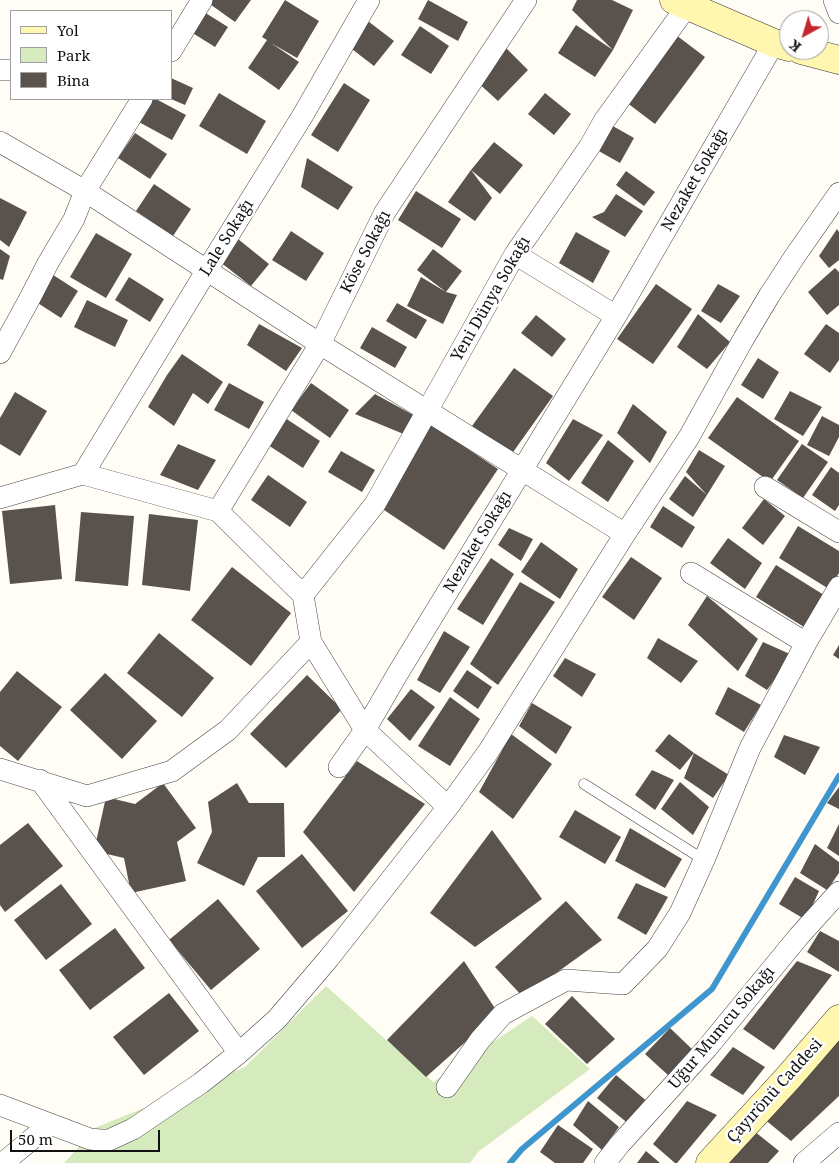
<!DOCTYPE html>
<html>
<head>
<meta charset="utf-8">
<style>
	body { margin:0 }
	#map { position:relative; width:839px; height:1163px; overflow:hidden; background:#fffdf5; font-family:"Noto Serif",serif }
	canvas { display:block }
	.legend { position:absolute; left:10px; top:10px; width:162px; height:90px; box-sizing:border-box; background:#fff; border:1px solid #a0a0a0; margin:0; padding:6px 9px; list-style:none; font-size:15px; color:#111 }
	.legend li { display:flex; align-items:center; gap:10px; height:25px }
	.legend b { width:25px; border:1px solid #a0a0a0 }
	.north { position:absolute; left:779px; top:10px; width:50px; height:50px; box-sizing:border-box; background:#fff; border:1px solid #a0a0a0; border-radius:50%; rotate:219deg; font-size:14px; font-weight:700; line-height:20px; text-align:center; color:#111 }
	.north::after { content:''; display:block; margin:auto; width:18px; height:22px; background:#c4262e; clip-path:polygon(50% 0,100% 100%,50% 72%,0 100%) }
	.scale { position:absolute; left:10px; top:1130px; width:150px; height:22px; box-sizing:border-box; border:2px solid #111; border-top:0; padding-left:6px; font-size:15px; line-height:18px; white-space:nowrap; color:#111; -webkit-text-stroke:4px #fff; paint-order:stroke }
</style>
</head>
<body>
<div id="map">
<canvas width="839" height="1163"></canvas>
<ul class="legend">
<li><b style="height:6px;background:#fff6b0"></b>Yol</li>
<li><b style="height:14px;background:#d5ebbd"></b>Park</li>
<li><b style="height:14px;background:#5a524d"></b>Bina</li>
</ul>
<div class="north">K</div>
<div class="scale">50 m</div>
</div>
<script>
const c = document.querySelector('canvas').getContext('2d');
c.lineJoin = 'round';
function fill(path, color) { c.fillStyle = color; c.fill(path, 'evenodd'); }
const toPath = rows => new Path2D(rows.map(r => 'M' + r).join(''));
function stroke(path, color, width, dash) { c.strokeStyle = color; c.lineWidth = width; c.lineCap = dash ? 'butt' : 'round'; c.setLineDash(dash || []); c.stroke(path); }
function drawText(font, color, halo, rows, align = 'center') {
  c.font = font + ' "Noto Serif",serif'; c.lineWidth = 5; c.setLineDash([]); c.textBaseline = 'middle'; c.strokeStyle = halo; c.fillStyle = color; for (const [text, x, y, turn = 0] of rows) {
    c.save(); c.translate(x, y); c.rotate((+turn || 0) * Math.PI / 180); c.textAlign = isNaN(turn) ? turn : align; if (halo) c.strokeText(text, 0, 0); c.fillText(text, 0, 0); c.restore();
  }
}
const green = toPath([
	[326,986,433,1082,532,1016,590,1069,478,1152,470,1163,64,1163,97,1127,245,1067]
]);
const stream = toPath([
	[510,1163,522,1149,712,989,839,776]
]);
const building = toPath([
	[209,0,251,0,235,22,207,2],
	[285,0,319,21,297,58,271,43,299,62,279,90,248,68,267,40,262,37],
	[428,0,468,22,458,41,418,19],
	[577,0,612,0,633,10,613,50,572,10],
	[204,12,228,27,215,47,191,32],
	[360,15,394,41,374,66,348,46],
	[576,25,613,50,595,77,558,53],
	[420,26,449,46,431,74,401,55],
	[676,35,705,57,655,124,626,102],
	[505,47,528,70,498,101,474,79],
	[171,78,193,88,185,105,171,99],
	[344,83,370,100,338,152,311,135],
	[219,93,266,121,247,154,199,126],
	[545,93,571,114,554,135,528,114],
	[150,99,156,99,186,115,172,140,137,121],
	[611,125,634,138,620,163,597,150],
	[135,133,167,154,150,179,118,158],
	[494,142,523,165,500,194,471,170,492,198,475,221,448,202,471,170],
	[307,158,353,187,338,210,301,187],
	[626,171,655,192,644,206,616,185],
	[154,184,191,209,173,236,136,211],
	[416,191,461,219,442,248,398,220],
	[616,194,643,211,625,237,592,217,604,212],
	[0,198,27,212,9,247,0,240],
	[837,229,839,232,839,260,829,268,819,256],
	[291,231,324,253,306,281,272,260],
	[576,232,610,251,593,283,559,263],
	[96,233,132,254,106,298,70,277],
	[238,239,269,264,251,286,220,262],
	[0,249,10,256,3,280,0,279],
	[433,249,462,271,446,292,457,295,443,324,407,306,421,277,446,292,417,270],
	[835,268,839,272,839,305,827,315,808,292],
	[47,271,78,291,61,318,30,298],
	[129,277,164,299,150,322,115,300],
	[656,284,692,309,653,364,617,339],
	[718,284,740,296,721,323,701,311],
	[87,300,128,320,115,347,74,327],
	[397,303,427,320,416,339,386,321],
	[698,314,730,342,707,369,677,347],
	[536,315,566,339,552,357,521,333],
	[259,324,302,348,286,371,247,345],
	[826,324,839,333,839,360,830,373,804,354],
	[372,327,407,347,395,368,360,348],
	[182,354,223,382,208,404,193,393,174,426,148,407,167,375],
	[758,358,779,372,763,399,741,385],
	[514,368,553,396,511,455,472,426],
	[229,383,264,402,249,429,214,410],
	[311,383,349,410,330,438,291,410],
	[790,391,822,407,803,436,774,419],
	[15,392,47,411,20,456,0,444,0,418],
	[375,394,415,416,406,435,355,414],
	[737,397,799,441,770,482,708,438],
	[633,404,667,432,650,463,617,433],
	[282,416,320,441,303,468,265,443],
	[822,416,839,425,839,437,829,456,807,445],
	[573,419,603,435,569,481,546,463],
	[429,423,498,469,444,550,375,504],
	[608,440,634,461,608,502,581,483],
	[178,444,216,460,198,490,160,475],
	[802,444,828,462,803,498,777,480],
	[699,450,725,466,707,495,686,472],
	[341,451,375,470,362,492,328,472],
	[831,467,839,473,839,505,835,511,812,495],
	[268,475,307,502,290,527,251,500],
	[685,476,707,495,693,517,669,499],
	[764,499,785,516,763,545,742,528],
	[55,505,62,579,10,584,2,511],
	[663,506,695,527,682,548,650,527],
	[81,512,134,516,128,586,75,581],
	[149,514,198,520,190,591,142,585],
	[798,526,839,551,839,573,829,589,779,558],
	[509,528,533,539,521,561,498,545],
	[728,538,762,563,745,589,710,563],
	[541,542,578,569,560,599,521,572],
	[631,557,662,578,634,620,602,597],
	[491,558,514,574,483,625,457,609],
	[776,565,824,595,804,627,756,597],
	[232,567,291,613,251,666,191,620],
	[520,582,555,602,498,685,470,664],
	[707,596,758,639,738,671,688,625],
	[444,631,470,647,440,693,417,680],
	[159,633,214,678,182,717,127,673],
	[658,638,698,661,681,683,647,658],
	[763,642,792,655,767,690,745,676],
	[839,645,839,659,833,655],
	[565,658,596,674,582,697,553,676],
	[467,670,492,687,478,709,453,691],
	[17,671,62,707,18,761,0,746,0,692],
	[105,673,157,721,122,759,70,710],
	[307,675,342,709,286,768,250,734],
	[728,687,761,705,744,732,715,714],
	[411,689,435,707,410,741,387,719],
	[450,697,480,719,450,766,418,746],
	[532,703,572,727,556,754,519,726],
	[511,734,552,764,513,819,479,792],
	[669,734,694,753,729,775,713,798,684,778,694,753,680,770,655,751],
	[784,735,820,747,805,775,774,757],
	[357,761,425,804,354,892,303,832],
	[652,770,674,780,655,810,635,795],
	[680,782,709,807,693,835,661,809],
	[163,783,196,828,177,842,186,881,131,893,124,858,94,851,106,797,135,804],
	[237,783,249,803,284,803,285,857,258,857,244,886,197,863,212,832,208,802],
	[839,787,839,809,827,803],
	[575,810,621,837,605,864,559,837],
	[28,823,63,866,5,912,0,905,0,845],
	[839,824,839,856,827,848],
	[630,828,682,859,665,888,615,861],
	[492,830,542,899,475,947,430,913],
	[815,844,839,862,839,873,827,890,800,873],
	[302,854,348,911,302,948,256,891],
	[795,877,819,891,806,920,779,904],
	[636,883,668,897,646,935,617,918],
	[61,884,92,924,46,960,14,920],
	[218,899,260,949,211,990,169,940],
	[566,901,602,940,523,997,495,967],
	[115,928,145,968,90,1010,59,970],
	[820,931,839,941,839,972,807,952],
	[464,961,498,1013,426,1077,387,1040],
	[797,961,832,975,774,1050,743,1029],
	[169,993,199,1031,144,1075,113,1037],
	[572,996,615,1039,587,1064,545,1024],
	[670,1028,693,1050,669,1076,645,1054],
	[839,1031,839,1096,791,1141,763,1118],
	[733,1047,765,1067,743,1095,710,1075],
	[616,1075,649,1103,630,1125,597,1098],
	[588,1101,619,1127,602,1150,573,1125],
	[687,1101,717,1115,677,1163,675,1163,653,1144],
	[558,1125,593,1149,583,1163,555,1163,540,1152],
	[754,1131,779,1151,768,1163,727,1163],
	[646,1151,660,1163,637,1163]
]);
const lane = toPath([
	[584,784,704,860]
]);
const street = toPath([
	[834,0,839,13],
	[171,51,202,0],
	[0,70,11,70],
	[0,142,85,191,320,344,625,534],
	[515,254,616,316],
	[0,353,30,298,48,263,74,219,85,191,142,99],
	[83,474,207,270,303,115,369,0],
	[765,487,839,532],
	[0,498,83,474,218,511,303,595,311,642,365,730,448,807],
	[218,511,320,344,385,212,526,0],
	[691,573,806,643],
	[303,595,375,504,515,254,590,146,604,121,687,6],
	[339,767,365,730,398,673,616,316,774,43],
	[0,769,87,796,172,771,228,730,311,642],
	[40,780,239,1053],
	[447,1087,480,1040,503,1014,566,980,623,984,657,949,680,913,704,860,750,748,806,643,839,587],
	[0,1105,90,1139,100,1140,109,1140,133,1129,201,1083,239,1053,277,1019,329,958,448,807,488,752,625,534,689,437,744,338,769,296,795,256,839,193],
	[3,1163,50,1124],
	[605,1163,620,1144,707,1048,799,936,839,892],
	[804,1163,839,1133]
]);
const secondary = toPath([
	[674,0,774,43,789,47],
	[801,50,839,60],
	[710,1163,788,1078,839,1019]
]);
const streetNames = [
	["Nezaket Sokağı",695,180,-60],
	["Lale Sokağı",227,238,-58],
	["Köse Sokağı",366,252,-63],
	["Yeni Dünya Sokağı",491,299,-60],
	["Nezaket Sokağı",478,542,-59],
	["Uğur Mumcu Sokağı",722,1028,-50],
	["Çayırönü Caddesi",775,1091,-48]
];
fill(green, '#d5ebbd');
stroke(stream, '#3f96cf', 6);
fill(building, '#5a524d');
stroke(lane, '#444', 11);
stroke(street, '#444', 22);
stroke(secondary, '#333', 29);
stroke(lane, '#fff', 10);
stroke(street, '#fff', 21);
stroke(secondary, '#fff6b0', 28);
drawText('16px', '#111', '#fff', streetNames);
</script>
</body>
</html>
